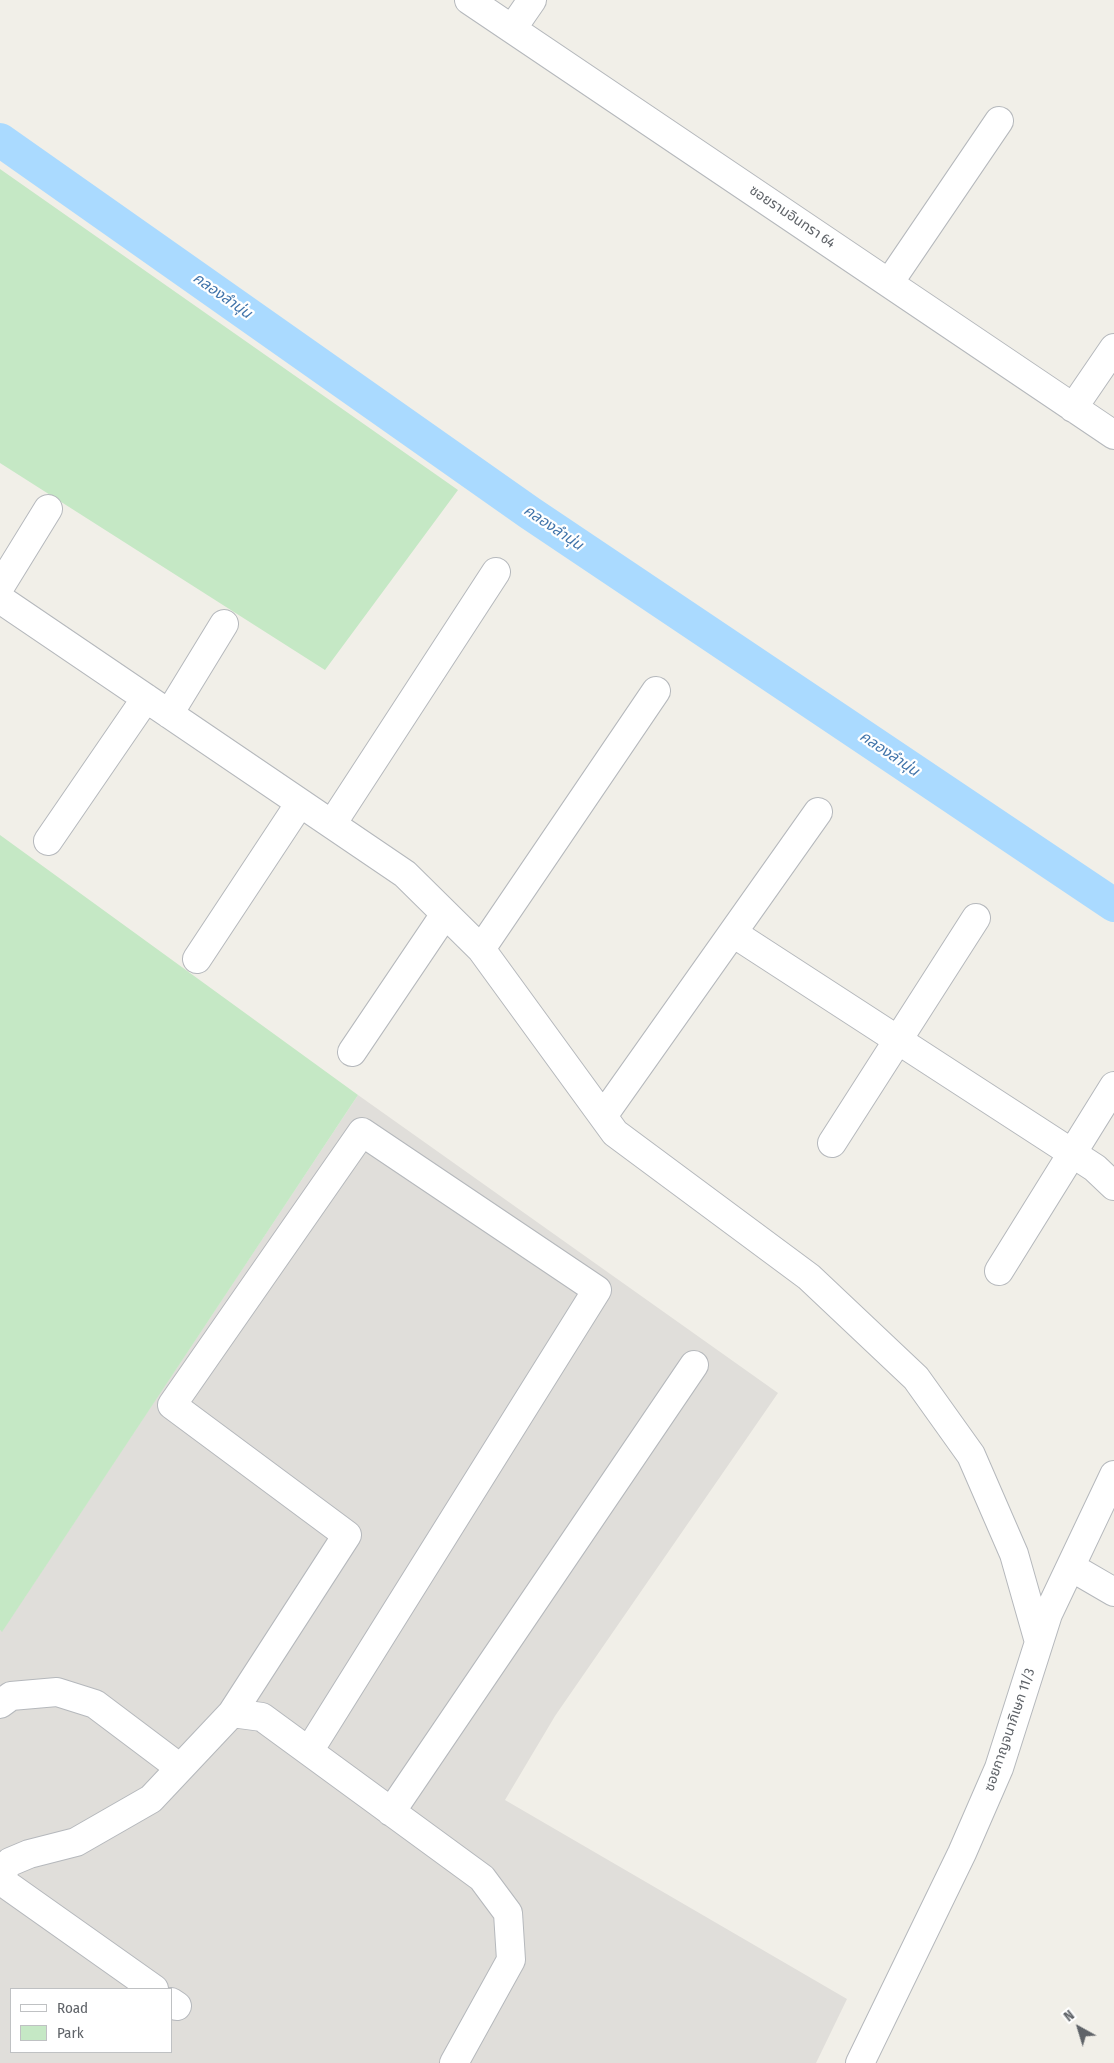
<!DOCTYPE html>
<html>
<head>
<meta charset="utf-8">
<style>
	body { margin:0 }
	#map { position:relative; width:1114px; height:2063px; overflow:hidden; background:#f1efe8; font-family:"Fira Sans Condensed",sans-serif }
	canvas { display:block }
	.legend { position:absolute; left:10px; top:1988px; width:162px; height:65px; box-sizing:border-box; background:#fff; border:1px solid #bfc1c3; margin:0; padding:6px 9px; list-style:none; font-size:15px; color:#5f6368 }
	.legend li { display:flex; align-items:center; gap:10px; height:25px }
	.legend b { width:25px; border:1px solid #bfc1c3 }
	.north { position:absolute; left:1054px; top:2003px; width:50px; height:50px; -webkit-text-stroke:4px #fff; paint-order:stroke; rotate:321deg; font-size:14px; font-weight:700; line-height:20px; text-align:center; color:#5f6368 }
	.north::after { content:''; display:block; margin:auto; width:18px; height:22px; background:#5f6368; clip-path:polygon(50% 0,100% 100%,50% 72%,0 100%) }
</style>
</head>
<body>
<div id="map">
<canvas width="1114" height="2063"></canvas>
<ul class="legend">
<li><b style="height:6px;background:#fff"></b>Road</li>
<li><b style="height:14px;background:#c5e8c5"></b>Park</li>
</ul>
<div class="north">N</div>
</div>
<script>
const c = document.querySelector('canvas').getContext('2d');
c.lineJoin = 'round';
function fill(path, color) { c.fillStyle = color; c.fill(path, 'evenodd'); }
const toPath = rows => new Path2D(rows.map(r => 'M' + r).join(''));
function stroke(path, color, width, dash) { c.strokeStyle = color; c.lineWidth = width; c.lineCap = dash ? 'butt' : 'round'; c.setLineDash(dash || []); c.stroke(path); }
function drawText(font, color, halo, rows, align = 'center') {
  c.font = font + ' "Fira Sans Condensed","Noto Sans Thai",sans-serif'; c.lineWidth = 4.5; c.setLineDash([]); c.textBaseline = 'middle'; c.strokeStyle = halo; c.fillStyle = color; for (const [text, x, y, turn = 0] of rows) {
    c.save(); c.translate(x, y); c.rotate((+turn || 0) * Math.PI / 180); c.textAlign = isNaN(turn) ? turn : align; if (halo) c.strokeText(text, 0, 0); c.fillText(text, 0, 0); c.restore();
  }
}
const industrial = toPath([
	[358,1095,778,1393,555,1716,505,1800,847,1999,816,2063,0,2063,0,1630,2,1631],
	[11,1989,171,1989,171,2052,11,2052]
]);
const green = toPath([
	[0,169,458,490,325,670,0,463],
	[0,835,358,1095,2,1632,0,1630]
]);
const canal = toPath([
	[0,140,530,513,1114,905]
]);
const minor = toPath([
	[469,0,1114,435],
	[512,29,532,0],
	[889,283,999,121],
	[1073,408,1114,348],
	[0,587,48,509],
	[0,599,405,874,481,949,615,1133,809,1277,916,1378,971,1455,1014,1554,1039,1642],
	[169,714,224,624],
	[332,824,496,572],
	[48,841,146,698],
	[733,933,1095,1168,1114,1186],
	[481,949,656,691],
	[197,959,300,803],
	[352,1052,445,914],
	[603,1116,818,812],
	[832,1143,976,918],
	[999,1271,1114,1086],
	[1071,1567,1114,1592],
	[0,1704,11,1696,57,1692,95,1704,180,1768],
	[232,1713,347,1535,172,1405,362,1132,597,1290,309,1751],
	[391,1812,694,1365],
	[0,1873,10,1862,29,1854,76,1842,151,1799,232,1713,262,1717,482,1878,508,1913,511,1960,454,2063],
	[0,1880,154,1989],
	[171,2002,177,2006],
	[860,2063,962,1853,999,1768,1048,1614,1114,1475]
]);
const streetNames = [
	["ซอยรามอินทรา 64",792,217,34],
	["ซอยกาญจนาภิเษก 11/3",1010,1730,-71]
];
const waterNames = [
	["คลองลำนุ่น",222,296,35],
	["คลองลำนุ่น",553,528,34],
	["คลองลำนุ่น",889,754,34]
];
fill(industrial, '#e0deda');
fill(green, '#c5e8c5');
stroke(canal, '#aadaff', 34);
stroke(minor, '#b5b8bc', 30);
stroke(minor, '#fff', 28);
drawText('14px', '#5f6368', '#fff', streetNames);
drawText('italic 15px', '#4174aa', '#fff', waterNames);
</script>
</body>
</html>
